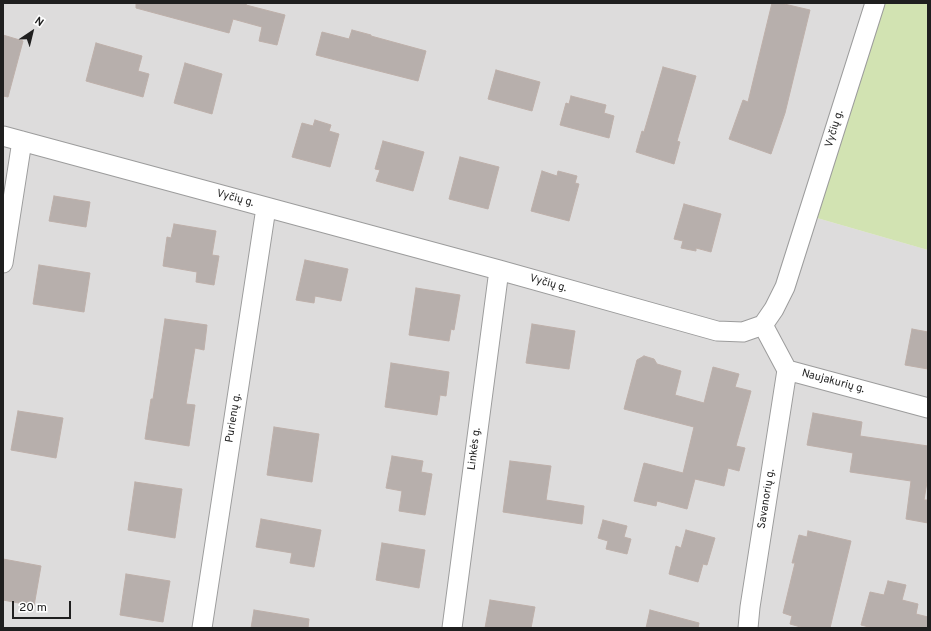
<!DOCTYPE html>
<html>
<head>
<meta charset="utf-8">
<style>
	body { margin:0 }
	#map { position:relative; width:931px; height:631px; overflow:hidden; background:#eeeae6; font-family:Overpass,sans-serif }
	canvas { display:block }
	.frame { position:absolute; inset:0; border:4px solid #1f1f1f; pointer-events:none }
	.north { position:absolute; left:12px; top:12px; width:40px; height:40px; -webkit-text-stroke:3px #fff; paint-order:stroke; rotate:35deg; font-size:11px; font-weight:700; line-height:16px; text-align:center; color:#1f1f1f }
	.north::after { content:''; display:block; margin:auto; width:14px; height:18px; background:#1f1f1f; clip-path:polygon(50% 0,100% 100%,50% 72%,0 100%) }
	.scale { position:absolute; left:12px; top:601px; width:59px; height:18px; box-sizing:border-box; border:2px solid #1f1f1f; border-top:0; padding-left:5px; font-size:12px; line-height:14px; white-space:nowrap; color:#1f1f1f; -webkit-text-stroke:3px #fff; paint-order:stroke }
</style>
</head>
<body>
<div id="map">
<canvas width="931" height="631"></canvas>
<div class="frame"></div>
<div class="north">N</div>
<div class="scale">20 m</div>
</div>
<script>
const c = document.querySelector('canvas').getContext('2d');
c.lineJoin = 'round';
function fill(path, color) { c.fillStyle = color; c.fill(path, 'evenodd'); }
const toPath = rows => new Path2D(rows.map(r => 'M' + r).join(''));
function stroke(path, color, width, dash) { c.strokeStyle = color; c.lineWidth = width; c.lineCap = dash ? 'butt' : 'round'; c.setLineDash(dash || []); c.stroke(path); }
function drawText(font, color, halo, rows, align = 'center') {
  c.font = font + ' Overpass,sans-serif'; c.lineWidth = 4; c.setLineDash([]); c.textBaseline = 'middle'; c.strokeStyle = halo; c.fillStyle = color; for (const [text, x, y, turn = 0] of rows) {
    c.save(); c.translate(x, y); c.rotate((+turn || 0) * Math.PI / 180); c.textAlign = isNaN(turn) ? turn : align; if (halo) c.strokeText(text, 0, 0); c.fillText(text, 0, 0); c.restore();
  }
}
const residential = toPath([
	[3,3,879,3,817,218,928,250,928,628,3,628]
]);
const grass = toPath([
	[879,3,928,3,928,250,817,218]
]);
const building = toPath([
	[136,3,247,3,246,5,285,15,277,45,259,41,262,27,233,19,229,33,136,8,136,3],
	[772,3,780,3,810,10,785,113,771,154,729,139,743,100,748,102,772,3],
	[352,30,371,35,371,36,426,51,418,81,316,55,322,32,349,39,352,30],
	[3,35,23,41,8,97,3,96,3,35],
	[96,43,142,56,138,71,149,74,143,97,86,81,96,43],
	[185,63,222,74,212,114,174,103,185,63],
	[663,67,696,76,677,141,680,142,674,164,636,152,642,131,644,132,663,67],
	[496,70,540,82,532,111,488,99,496,70],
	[571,96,606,105,604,113,614,116,609,138,560,125,566,103,569,104,571,96],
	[315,120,331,125,329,131,339,134,330,167,292,157,302,123,313,126,315,120],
	[383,141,424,152,413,191,376,181,380,170,375,169,383,141],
	[460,157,499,167,488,209,449,199,460,157],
	[542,171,557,176,558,171,577,176,575,183,579,184,569,221,531,211,542,171],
	[54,196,90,202,86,227,49,221,54,196],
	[684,204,721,214,711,252,696,248,696,251,681,248,683,241,674,239,684,204],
	[174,224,216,231,212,255,219,256,214,285,196,282,197,272,163,266,167,237,171,238,174,224],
	[305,260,348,269,341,301,315,296,314,303,296,300,305,260],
	[39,265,90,273,84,312,33,304,39,265],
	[416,288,460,295,454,330,451,329,449,341,409,335,416,288],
	[165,319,207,325,204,350,195,348,186,404,195,405,189,446,145,439,151,399,153,399,165,319],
	[532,324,575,331,569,369,526,363,532,324],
	[912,329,928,332,928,369,905,365,912,329],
	[644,356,654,359,657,364,681,371,675,395,704,403,713,367,739,374,735,387,751,391,736,446,745,448,739,471,728,468,724,486,695,479,687,509,657,501,656,506,634,501,644,463,683,473,694,427,624,409,637,360,644,356],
	[391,363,449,372,446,396,440,395,437,415,385,407,391,363],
	[18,411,63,418,56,458,11,450,18,411],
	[813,413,862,422,860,436,928,446,928,476,924,500,928,500,928,523,906,519,911,481,850,472,853,453,807,445,813,413],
	[274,427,319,434,312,482,267,475,274,427],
	[392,456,423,461,421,472,432,474,425,515,399,511,402,491,386,488,392,456],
	[510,461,551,466,546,500,584,506,582,524,503,512,510,461],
	[135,482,182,489,175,538,128,530,135,482],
	[261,519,321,530,314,567,290,563,292,553,256,547,261,519],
	[603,520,627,526,624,537,631,539,627,554,606,549,608,541,598,538,603,520],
	[686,530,715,538,707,565,703,564,698,582,669,574,676,546,681,548,686,530],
	[808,531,851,541,830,628,804,628,790,624,792,616,783,613,795,563,792,563,799,535,807,537,808,531],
	[382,543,425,550,419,588,376,580,382,543],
	[3,559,41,566,34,606,3,600,3,559],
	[126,574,170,581,163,622,120,615,126,574],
	[888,581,906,585,902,600,918,604,916,614,928,617,928,628,873,628,861,625,870,592,884,595,888,581],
	[490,600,535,607,531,628,485,628,490,600],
	[254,610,309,619,308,628,251,628,254,610],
	[650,610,699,623,698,628,646,628,650,610]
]);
const street = toPath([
	[3,136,499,270,717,331,743,332,763,325,774,309,785,287,875,3],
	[3,263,22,141],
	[763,325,787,370,928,408],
	[202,628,266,208],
	[452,628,499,270],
	[748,628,750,607,787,370]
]);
const streetNames = [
	["Vyčių g.",835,129,-73],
	["Vyčių g.",235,199,15],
	["Vyčių g.",548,284,16],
	["Naujakurių g.",833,382,15],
	["Purienų g.",234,418,-81],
	["Linkės g.",475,449,-83],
	["Savanorių g.",767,499,-81]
];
fill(residential, '#dddcdc');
fill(grass, '#d2e3b2');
fill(building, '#b7afac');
stroke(building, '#beb0aa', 1);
stroke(street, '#9c9c9c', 21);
stroke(street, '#fff', 19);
drawText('11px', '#1f1f1f', '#fff', streetNames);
</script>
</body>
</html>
